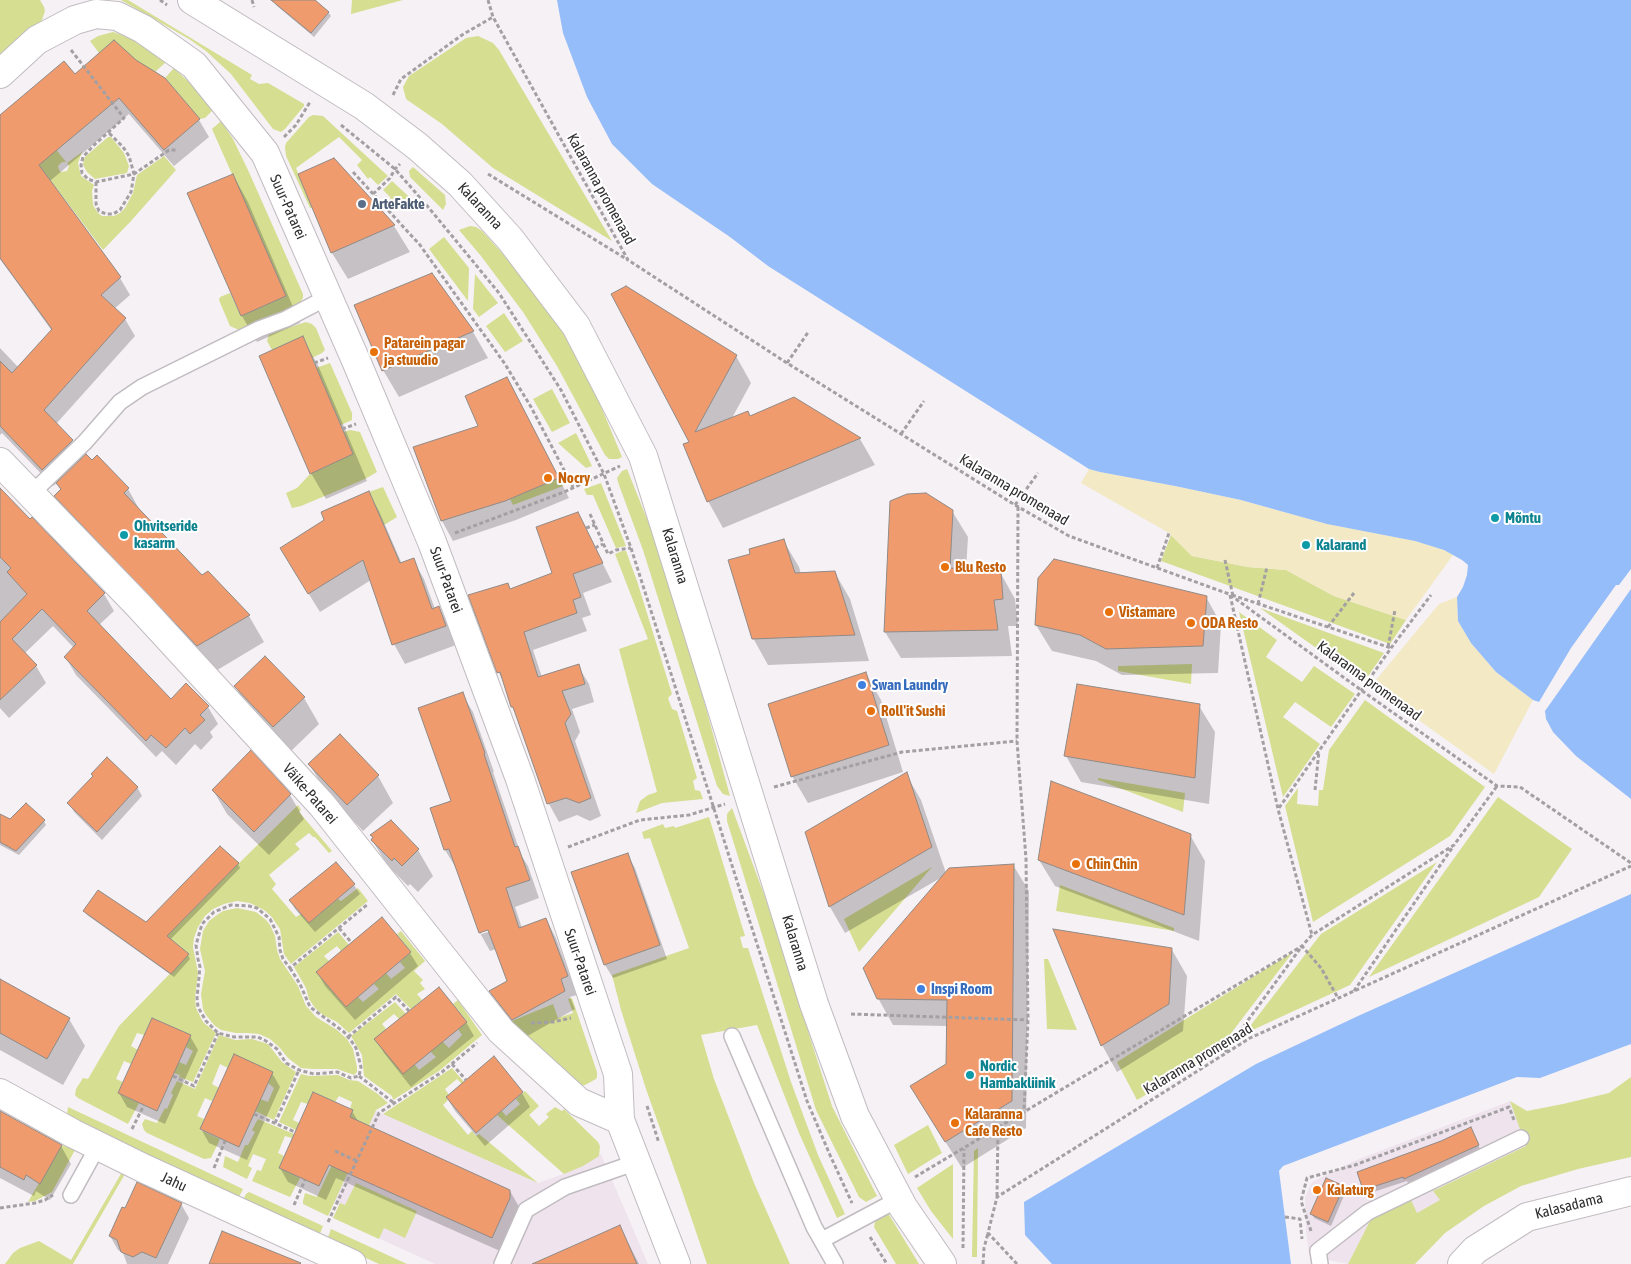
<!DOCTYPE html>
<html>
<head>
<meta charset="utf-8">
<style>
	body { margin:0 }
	canvas { display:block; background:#f6f1f5 }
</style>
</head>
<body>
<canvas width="1631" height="1264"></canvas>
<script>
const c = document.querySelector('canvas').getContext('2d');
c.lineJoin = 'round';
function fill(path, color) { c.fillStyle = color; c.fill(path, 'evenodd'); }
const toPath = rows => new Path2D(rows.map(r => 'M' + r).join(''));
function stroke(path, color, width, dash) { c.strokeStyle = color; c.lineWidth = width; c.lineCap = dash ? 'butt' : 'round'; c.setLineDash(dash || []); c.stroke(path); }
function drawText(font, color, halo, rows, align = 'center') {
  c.font = font + ' "Asap Condensed",sans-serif'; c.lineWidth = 4; c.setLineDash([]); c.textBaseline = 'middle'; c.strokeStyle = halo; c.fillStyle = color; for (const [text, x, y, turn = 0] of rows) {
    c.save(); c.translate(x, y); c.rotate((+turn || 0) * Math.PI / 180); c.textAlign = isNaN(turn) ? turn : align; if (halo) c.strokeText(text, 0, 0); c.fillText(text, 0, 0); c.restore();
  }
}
const built = toPath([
	[1510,1101,1527,1145,1436,1186,1441,1200,1417,1213,1372,1217,1348,1264,1309,1256,1306,1231,1305,1197,1312,1182,1354,1161],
	[372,1109,538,1183,566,1173,601,1154,648,1264,435,1264,378,1238,383,1227,330,1202]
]);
const green = toPath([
	[0,0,40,0,44,7,45,11,42,20,37,27,0,60],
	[121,0,128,0,252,75,250,79,259,84,268,83,304,104,304,106,285,129,281,132,273,129,231,74,206,51,189,39],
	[352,0,403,0,351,14],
	[113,32,128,37,166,62,155,72,99,53,90,41,98,36],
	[478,36,493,43,499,50,612,241,493,168,442,124,406,99,403,87,409,76,466,38],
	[174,68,194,87,213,110,205,118,200,119,165,78],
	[313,115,323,116,388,176,378,185,370,177,368,179,357,165,362,160,339,137,296,168,312,208,310,208,286,156,285,147,286,143,309,117],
	[221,121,233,139,248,170,303,294,303,298,298,305,239,330,230,326,219,300,220,297,230,293,241,316,286,296,212,129],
	[35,123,66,162,62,162,58,166,59,170,61,172,67,171,69,166,67,163,82,152,78,163,80,172,81,176,94,185,92,191,93,205,98,213,102,216,114,216,120,213,125,208,133,193,137,175,164,156,176,170,131,221,103,250,33,157],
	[108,137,111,137,124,153,129,166,127,173,95,179,87,172,83,165,84,159,86,156],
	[413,167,445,195,446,204,443,210,410,177,409,171],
	[392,181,419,206,398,210,388,200,391,198,383,190],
	[470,226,476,227,482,231,524,277,559,326,579,358,595,392,622,457,618,459,609,459,605,455,557,366,523,312,481,256,459,230],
	[444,237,469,268,468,301,429,249],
	[475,274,498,303,479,317,473,309],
	[504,313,523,341,505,352,486,326],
	[306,322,312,324,316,328,325,350,322,353,312,358,272,350,267,341,269,334],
	[330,363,352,413,352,420,341,425,316,368],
	[552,389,570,423,552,432,533,399],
	[350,430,360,432,377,472,365,479,301,506,292,508,286,493,297,488,310,474,353,454,344,432],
	[576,433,592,466,586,468,558,443],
	[627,469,661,554,696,672,730,796,723,794,717,786,643,550,619,485,617,478,622,471],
	[559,478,563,486,513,505,510,499],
	[601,483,626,546,616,548,593,495,587,495,584,489],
	[383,487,397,517,384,525,369,492],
	[1171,535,1192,556,1248,567,1286,570,1334,596,1406,620,1390,644,1161,561],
	[622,551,626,551,637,581,672,694,668,698,672,709,677,711,697,778,693,781,695,790,700,791,703,799,662,803,636,813,640,801,648,795,657,792,619,649,648,639,615,554],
	[1260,608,1384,653,1364,682],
	[1239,612,1277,640,1266,657,1302,682,1314,666,1355,694,1331,727,1295,702,1283,717,1320,744,1283,797],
	[1192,664,1191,684,1118,671,1118,666],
	[1365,700,1485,787,1450,836,1313,922,1285,806,1298,788,1297,804,1318,806,1319,790,1323,790,1329,750],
	[1098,778,1185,793,1183,812,1098,780],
	[1498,797,1572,849,1539,897,1369,977],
	[298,805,301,810,299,812,332,851,329,853,315,837,313,837,309,833,295,844,300,849,269,875,276,884,272,889,296,917,301,914,309,923,338,899,341,901,358,888,368,901,291,964,284,954,280,929,271,916,264,910,250,903,237,901,224,904,213,909,205,916,198,927,194,938,193,947,198,973,195,998,196,1008,203,1022,216,1033,193,1082,179,1077,180,1075,174,1073,179,1062,186,1065,193,1051,186,1047,191,1035,152,1018,144,1035,137,1033,131,1046,138,1050,131,1064,124,1061,116,1079,123,1082,118,1093,139,1103,128,1124,78,1098,75,1095,76,1089,83,1078,88,1079,119,1026,189,954,167,936,221,881],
	[732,808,765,897,832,1106,877,1196,866,1202,859,1197,816,1110,727,821,727,814],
	[709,817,745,936,740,937,743,948,748,948,791,1082,818,1155,845,1214,837,1218,799,1133,757,1025,701,1035,714,1079,754,1183,790,1264,707,1264,680,1185,646,1089,621,1010,612,975,689,948,650,838,644,839,642,832,663,824,665,828,674,826,675,828],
	[1437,862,1350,985,1244,1034,1321,934],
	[932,867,859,952,844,919],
	[1060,885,1174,928,1174,931,1056,911],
	[237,908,256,912,266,920,270,925,275,936,277,950,280,959,298,986,306,1006,316,1017,337,1030,347,1039,353,1049,357,1067,357,1072,354,1075,337,1069,313,1069,301,1068,288,1058,280,1048,270,1039,259,1034,247,1033,236,1033,221,1030,214,1025,206,1015,203,1009,201,994,205,971,200,949,203,931,209,921,217,915,223,911],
	[401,931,425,961,414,971,423,980,420,983,425,989,417,994,422,1000,411,1009,396,994,349,1033,337,1022,323,1015,315,1008,309,999,306,988,294,967,338,932,349,945,341,951,337,946,324,956,329,961,316,972,346,1007,358,997,363,1002,379,989,374,984,386,973,391,979,405,968,400,962,411,952,397,934],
	[1293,952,1216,1053,1137,1100,1117,1062],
	[1044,959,1048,959,1077,1030,1047,1029],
	[572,998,597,1072,597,1077,596,1079,585,1085,580,1085,507,1023,553,1004,558,1018,573,1013,568,999],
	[458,1000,482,1035,439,1071,393,1100,392,1096,364,1076,362,1055,351,1036,395,1002,406,1014,399,1019,394,1014,382,1024,419,1070,436,1057,430,1051,442,1041,449,1048,462,1035,458,1029,467,1021,453,1004],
	[219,1035,235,1040,252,1039,268,1044,282,1062,296,1072,274,1120,255,1111,260,1099,268,1102,274,1088,234,1055,228,1068,220,1064,212,1084,219,1088,212,1101,205,1098,197,1116,204,1119,200,1130,220,1139,211,1158,204,1159,147,1133,144,1130,142,1124,145,1119,157,1123,165,1108,167,1109,173,1095,171,1093,177,1081,195,1089],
	[452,1068,464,1082,462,1084,457,1079,445,1089,449,1095,446,1098,448,1100,443,1105,468,1135,472,1131,476,1136,479,1134,538,1183,383,1114],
	[301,1074,309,1076,338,1075,349,1080,358,1081,378,1094,388,1103,376,1110,355,1157,349,1120,353,1111,350,1109,352,1102,339,1096,335,1102,314,1092,308,1104,301,1102,293,1120,299,1123,296,1130,279,1122],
	[1631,1077,1631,1157,1578,1169,1521,1186,1484,1206,1445,1233,1415,1264,1348,1264,1372,1217,1410,1198,1417,1213,1440,1200,1433,1191,1526,1146,1510,1101,1527,1111,1563,1104,1609,1093],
	[525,1091,539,1106,529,1115,539,1126,549,1117,546,1114,555,1107,562,1111,564,1109,598,1142,600,1146,599,1156,583,1166,564,1174,497,1115,502,1111,506,1116,520,1104,516,1099],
	[68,1107,243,1189,237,1201,70,1119,67,1114],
	[258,1119,294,1134,292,1138,285,1136,278,1153,284,1156,279,1168,300,1178,290,1197,252,1181,257,1170,261,1171,266,1159,253,1154,248,1166,252,1168,247,1179,223,1167,225,1156,238,1162,245,1145,248,1145,255,1132,252,1130],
	[928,1125,942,1153,908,1174,894,1145],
	[62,1145,75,1150,52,1192,35,1201,28,1202,39,1183,40,1183],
	[978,1148,977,1257,972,1257,974,1151],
	[337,1154,353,1161,328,1216,303,1204,303,1201,305,1193,317,1197],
	[953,1164,953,1239,931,1211,917,1188],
	[122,1172,125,1174,73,1264,5,1264,13,1253,20,1248,39,1241,71,1260],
	[356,1183,417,1211,405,1238,384,1228,379,1239,333,1218,340,1203,345,1205],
	[249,1192,323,1226,319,1236,242,1202,246,1194],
	[888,1213,919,1264,896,1264,874,1227,875,1222],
	[331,1229,407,1264,379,1264,327,1240]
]);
const sand = toPath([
	[1089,469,1100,472,1175,486,1241,500,1327,524,1415,541,1444,550,1453,555,1406,620,1334,596,1286,570,1248,567,1192,556,1169,533,1081,483],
	[1457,597,1458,621,1471,643,1496,672,1533,700,1494,774,1371,686,1439,604]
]);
const water = toPath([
	[557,0,1631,0,1631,569,1619,585,1616,585,1571,648,1539,702,1533,700,1496,672,1471,643,1458,621,1457,597,1463,587,1467,575,1468,565,1462,560,1444,550,1415,541,1327,524,1241,500,1175,486,1100,472,1089,469,768,266,730,237,652,184,612,144,587,97,563,33],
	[1631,589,1631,799,1576,756,1553,732,1546,719,1545,711],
	[1631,894,1631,1044,1540,1078,1517,1077,1283,1166,1279,1171,1291,1264,1052,1264,1025,1235,1024,1202,1256,1064,1358,1016]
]);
const shadow = toPath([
	[276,0,314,0,328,12,331,16,314,37,277,6,274,2],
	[75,76,199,120,209,137,174,166,129,114,50,181,120,278,130,295,114,309,125,319,135,336,56,424,72,441,83,459,128,489,142,514,202,577,207,572,249,616,264,642,214,672,71,522,56,496,61,491,57,483,53,486,2,433,0,435,0,348,19,368,52,331,0,259,0,114,1,115],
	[334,160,394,226,410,252,348,279,332,253,299,175],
	[233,175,248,202,300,323,257,342,242,316],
	[431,274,473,332,488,358,399,397,383,370,356,306],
	[613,294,736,356,751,383,732,418,750,417,794,399,860,439,875,465,723,528,708,501,691,442],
	[302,338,318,365,367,481,326,499,311,473],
	[517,398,569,498,516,520,453,541,442,521,415,447,479,427],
	[0,489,104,594,114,611,99,625,171,701,186,685,208,707,218,724,210,732,213,737,201,750,195,744,176,765,162,751,156,757,76,675,66,658,74,648,53,626,25,653,36,666,46,683,9,718,0,708],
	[368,492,379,511,402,564,413,560,424,579,435,609,439,608,450,627,456,645,405,664,394,644,371,580,320,612,292,567],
	[952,511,968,537,966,570,1000,572,1015,599,1018,626,1008,626,1012,656,901,658,885,632],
	[578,514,612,582,583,593,591,615,582,618,587,631,533,650,542,677,578,666,589,684,594,702,572,709,580,732,575,741,601,816,590,821,577,815,559,822,549,804,518,717,512,707,505,685,499,673,470,596,507,584,511,590,554,574],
	[783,540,799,567,801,574,835,573,850,599,869,661,768,665,753,638,752,555],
	[1206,597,1221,624,1218,673,1122,675,1096,661,1052,651,1036,625],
	[866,674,881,700,903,772,808,803,792,776],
	[235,686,304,698,319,724,289,753,251,712],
	[462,694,473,712,494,772,493,772,521,855,528,866,539,898,515,907,522,928,546,919,556,938,577,995,570,997,575,1009,524,1038,501,1009,491,991,508,982,496,949,490,951,480,933,456,868,445,850,431,809,453,801],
	[494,927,495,930,481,934,481,931],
	[1199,706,1215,732,1209,804,1081,782,1066,756],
	[309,764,378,776,393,803,363,831,325,790],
	[906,774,921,800,946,873,1013,865,1029,891,1026,1128,962,1168,927,1113,947,1064,948,1026,893,1025,878,998,944,876,845,933,830,907,807,832],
	[94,777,137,787,142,796,102,840,74,812,69,803],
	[213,790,290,795,304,819,269,855,227,814],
	[26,805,44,821,46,825,19,855,0,845,0,815,10,820],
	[1190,835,1205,861,1199,941,1055,886,1039,860],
	[374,838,418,850,433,876,418,892,410,884,408,886,388,866,372,840],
	[627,854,635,868,667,959,613,978,605,965,573,873],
	[238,864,240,868,170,940,188,955,190,959,174,977,87,915,85,911,147,924],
	[336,864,354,885,360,894,315,932,295,909,290,900],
	[1055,930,1172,950,1187,976,1183,1031,1117,1072,1102,1045],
	[410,953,418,966,355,1020,325,986,317,972],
	[0,980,69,1019,85,1046,63,1085,0,1050],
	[466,1022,474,1036,411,1087,384,1053,376,1040],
	[190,1036,198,1050,165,1124,127,1107,119,1093],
	[272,1073,280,1087,247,1160,209,1143,201,1129],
	[522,1093,530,1107,485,1146,455,1111,447,1098],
	[352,1111,359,1123,510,1191,518,1205,518,1213,500,1251,336,1178,326,1200,288,1182,280,1168],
	[0,1112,61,1146,71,1164,50,1200,36,1191,34,1196,0,1178],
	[1473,1133,1480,1149,1408,1183,1407,1181,1367,1194,1365,1190,1359,1173,1441,1142],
	[1343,1187,1346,1191,1331,1226,1314,1218,1312,1214],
	[181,1204,189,1218,168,1264,127,1264,123,1253,118,1250,110,1236],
	[620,1227,639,1264,535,1264]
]);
const building = toPath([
	[271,0,315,0,329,12,311,33,271,0],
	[114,40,136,60,165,78,200,119,164,150,119,98,39,165,121,277,101,295,126,318,44,410,73,440,42,470,0,426,0,361,12,373,52,329,0,258,0,115,64,61,75,74,114,40],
	[334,158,395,225,331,253,298,174,334,158],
	[233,174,286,296,241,316,187,193,233,174],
	[432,273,474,331,382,371,354,305,432,273],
	[626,286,737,355,695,432,748,411,750,416,794,397,861,438,707,502,683,444,689,442,611,294,626,286],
	[303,336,353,454,310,474,259,356,303,336],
	[507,377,559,478,505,501,441,521,413,447,478,426,465,396,507,377],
	[86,454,92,460,97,455,129,488,124,493,202,575,208,571,250,615,197,646,54,496,61,489,56,483,86,454],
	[0,488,30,519,32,517,105,593,87,611,171,699,186,683,209,706,200,715,205,720,190,734,185,728,166,748,151,735,146,741,64,657,76,644,42,609,12,639,37,665,0,700,0,622,27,594,7,572,11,568,0,557,0,488],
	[369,491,400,563,414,558,432,609,439,606,446,626,392,645,363,560,308,594,280,548,324,520,321,512,369,491],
	[926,493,953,510,950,568,1001,571,1003,599,994,600,998,630,884,632,890,501,907,494,926,493],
	[578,512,603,563,573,574,581,597,573,600,577,613,524,632,538,677,579,664,585,684,562,691,571,714,565,723,591,798,579,803,566,798,547,804,513,707,511,707,500,672,497,673,468,595,508,583,510,589,552,573,536,527,578,512],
	[784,539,795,573,835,571,855,635,752,639,728,560,750,554,749,549,784,539],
	[1054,559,1207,596,1203,646,1106,649,1080,635,1035,625,1038,578,1054,559],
	[265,656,305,697,273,727,234,686,265,656],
	[866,672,889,745,791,777,768,704,866,672],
	[1077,684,1200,704,1195,778,1064,756,1077,684],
	[463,692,485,753,484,754,515,847,518,846,530,880,506,888,519,928,546,918,568,976,561,979,565,991,512,1020,489,991,507,981,488,930,479,933,449,849,444,850,430,808,451,801,418,708,463,692],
	[340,734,379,775,347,805,308,764,340,734],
	[251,750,291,794,254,832,212,790,251,750],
	[107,757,138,787,97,832,67,803,93,776,91,774,107,757],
	[907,772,932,847,829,907,805,832,907,772],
	[1051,781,1191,834,1184,915,1038,860,1051,781],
	[26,803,45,820,16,851,0,842,0,814,10,819,26,803],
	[391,820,419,849,402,866,394,858,392,861,371,840,373,837,370,835,391,820],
	[220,846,239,863,167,936,189,954,171,974,83,911,98,890,146,922,220,846],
	[628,853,660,945,604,965,571,872,628,853],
	[336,862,355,884,309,923,289,900,336,862],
	[1014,864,1012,1101,945,1142,910,1086,946,1064,947,1000,877,999,863,968,949,868,1014,864],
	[382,917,411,952,346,1007,316,972,382,917],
	[1053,929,1172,948,1169,1004,1101,1046,1053,929],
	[0,979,70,1018,47,1059,0,1033,0,979],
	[439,987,467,1022,403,1074,374,1039,439,987],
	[152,1018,191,1035,157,1111,118,1093,152,1018],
	[234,1054,273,1072,239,1147,200,1129,234,1054],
	[494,1056,523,1092,476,1133,446,1097,494,1056],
	[313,1092,353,1110,350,1117,510,1190,510,1198,492,1238,329,1165,319,1186,279,1168,313,1092],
	[0,1111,62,1145,40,1184,26,1175,24,1180,0,1167,0,1111],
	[1471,1127,1479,1145,1404,1179,1403,1177,1363,1190,1357,1172,1441,1141,1471,1127],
	[1326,1178,1344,1186,1328,1222,1310,1214,1326,1178],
	[137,1182,182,1203,156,1258,142,1252,133,1257,121,1252,117,1240,109,1236,122,1207,125,1208,137,1182],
	[620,1225,637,1264,532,1264,609,1230,620,1225],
	[222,1231,301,1263,300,1264,209,1264,222,1231]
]);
const path = toPath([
	[160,0,167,5],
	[252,0,254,7],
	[488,0,493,17,628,260,787,363,1015,505,1069,536,1229,594,1361,690,1497,786,1520,787,1631,863],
	[71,50,124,118,93,146,83,157,81,165,82,173,88,179,96,182,134,174,169,150,178,150],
	[393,95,401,79,462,35,493,17],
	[341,125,395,169,429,208,499,293,561,390,604,474,631,548,807,1101,830,1155,852,1203],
	[284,137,296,125,310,102],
	[353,172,420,245,505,364,531,407,573,487],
	[488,174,628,260],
	[96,182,96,204,99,211,106,214,113,214,120,210,131,192,134,174,129,156,123,147,108,132],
	[373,194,390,178,395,169,400,164],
	[314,363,328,358],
	[787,363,809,331],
	[342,429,356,424],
	[901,434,924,401],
	[1015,505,1038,473],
	[1018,507,1017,741,1026,859,1028,1020,1024,1111],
	[590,514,608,554,616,550,631,548],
	[586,528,595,525],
	[455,533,564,492,620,466],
	[595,548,603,544],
	[1225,560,1233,596],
	[1157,568,1169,533],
	[1230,595,1278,809,1312,935],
	[1232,595,1391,648],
	[1258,604,1267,567],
	[1328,627,1354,593],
	[1388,647,1395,610],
	[774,787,902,752,1017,741],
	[1315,790,1319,751],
	[1279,808,1391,648,1431,595],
	[568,847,640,820,689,815,725,804],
	[339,928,351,942],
	[290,968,300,984,310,1007,344,1032,352,1042,356,1048,361,1067,359,1076,351,1078,337,1072,314,1074,299,1070,286,1063,277,1049,266,1041,258,1037,234,1037,218,1033,206,1021,198,1007,197,998,200,967,198,959,196,945,202,924,214,912,231,905,249,906,257,908,270,919,279,937,280,950,283,959,290,968,368,904],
	[1354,991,1452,848],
	[851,1014,1028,1020],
	[531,1023,553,1022,571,1018],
	[348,1037,396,997,409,1011],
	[1225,1052,1302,946,1321,968,1338,998],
	[452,1064,466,1080],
	[173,1076,194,1086,218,1033],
	[359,1076,394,1103],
	[647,1106,659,1143],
	[254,1114,295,1132],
	[275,1123,299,1070],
	[132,1129,144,1105],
	[335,1151,357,1161],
	[214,1168,225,1141],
	[915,1177,1302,946,1312,935,1454,845,1497,786],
	[997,1196,998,1127],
	[294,1205,305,1180],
	[0,1208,35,1203,45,1200,53,1195],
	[1285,1217,1300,1219,1302,1239],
	[328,1222,379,1113,442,1072,477,1043],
	[1311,1231,1301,1201,1307,1178,1355,1165,1509,1107,1514,1120],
	[870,1237,887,1264],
	[963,1248,964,1149],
	[983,1264,984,1248,988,1233],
	[1017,1264,988,1233,997,1197,1250,1038,1631,866]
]);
const service = toPath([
	[31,494,85,442,120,402,142,387,259,329,286,319,328,297],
	[732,1036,814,1227,835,1264],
	[71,1195,98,1146],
	[822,1240,899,1199],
	[502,1264,526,1210,565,1187,637,1162],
	[1320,1264,1318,1251,1368,1212,1521,1138]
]);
const minor = toPath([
	[0,74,37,40,75,20,96,14,117,16,143,29,194,65,265,153,357,363,432,542,520,779,618,1074,620,1120,676,1264],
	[0,462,139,606,322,805,501,1031,579,1102,620,1120],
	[0,1093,74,1134,143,1168,352,1264],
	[1462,1264,1475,1250,1527,1217,1631,1191]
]);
const tertiary = toPath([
	[192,0,364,106,417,146,460,184,510,239,576,326,643,456,814,1004,855,1116,903,1207,942,1264]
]);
const markers = [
	[362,204,5,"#5c6f8a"],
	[374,352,5,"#e8710a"],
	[548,478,5,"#e8710a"],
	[1495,518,5,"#0f9aa8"],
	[124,535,5,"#0f9aa8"],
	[1306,545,5,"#0f9aa8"],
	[945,567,5,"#e8710a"],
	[1109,612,5,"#e8710a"],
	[1191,623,5,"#e8710a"],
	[862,685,5,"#3f7fe0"],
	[871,711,5,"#e8710a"],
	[1076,864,5,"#e8710a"],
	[921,989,5,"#3f7fe0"],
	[970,1075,5,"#0f9aa8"],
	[955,1123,5,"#e8710a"],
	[1317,1190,5,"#e8710a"]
];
const streetNames = [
	["Kalaranna promenaad",601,189,61],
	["Kalaranna",480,206,47],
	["Suur-Patarei",288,207,66],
	["Kalaranna promenaad",1014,490,31],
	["Kalaranna",675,556,73],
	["Suur-Patarei",446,580,70],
	["Kalaranna promenaad",1369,681,36],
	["Väike-Patarei",310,794,49],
	["Kalaranna",795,943,73],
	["Suur-Patarei",580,962,71],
	["Kalaranna promenaad",1198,1059,-31],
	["Jahu",174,1182,25],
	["Kalasadama",1569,1206,-14]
];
const serviceNames = [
	["ArteFakte",372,204]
];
const foodNames = [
	["Patarein pagar",384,343],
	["ja stuudio",384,360],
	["Nocry",558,478],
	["Blu Resto",955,567],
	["Vistamare",1119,612],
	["ODA Resto",1201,623],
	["Roll'it Sushi",881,711],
	["Chin Chin",1086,864],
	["Kalaranna",965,1114],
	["Cafe Resto",965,1131],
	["Kalaturg",1327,1190]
];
const cultureNames = [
	["Mõntu",1505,518],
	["Ohvitseride",134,526],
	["kasarm",134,543],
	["Kalarand",1316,545],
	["Nordic",980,1066],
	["Hambakliinik",980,1083]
];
const shopNames = [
	["Swan Laundry",872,685],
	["Inspi Room",931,989]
];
fill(built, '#efe4ee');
fill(green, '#d5de91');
fill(sand, '#f3e9c4');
fill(water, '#95bdf9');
fill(shadow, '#0003');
fill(building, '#f09b6d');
stroke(building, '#908a87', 1);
stroke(service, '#c1bcc0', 18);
stroke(minor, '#c1bcc0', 30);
stroke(tertiary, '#c1bcc0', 30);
stroke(path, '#a3a0a3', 3, [4, 2.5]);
stroke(service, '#fff', 15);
stroke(minor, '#fff', 28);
stroke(tertiary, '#fff', 28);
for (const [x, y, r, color] of markers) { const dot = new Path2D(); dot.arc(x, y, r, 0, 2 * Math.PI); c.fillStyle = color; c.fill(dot); stroke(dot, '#fff', 2); }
drawText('15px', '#2f2d2f', '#fff', streetNames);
drawText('bold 15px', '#4e5e75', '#fff', serviceNames, 'left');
drawText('bold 15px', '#c56008', '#fff', foodNames, 'left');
drawText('bold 15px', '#0d838f', '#fff', cultureNames, 'left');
drawText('bold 15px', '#366cbe', '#fff', shopNames, 'left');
</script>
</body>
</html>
